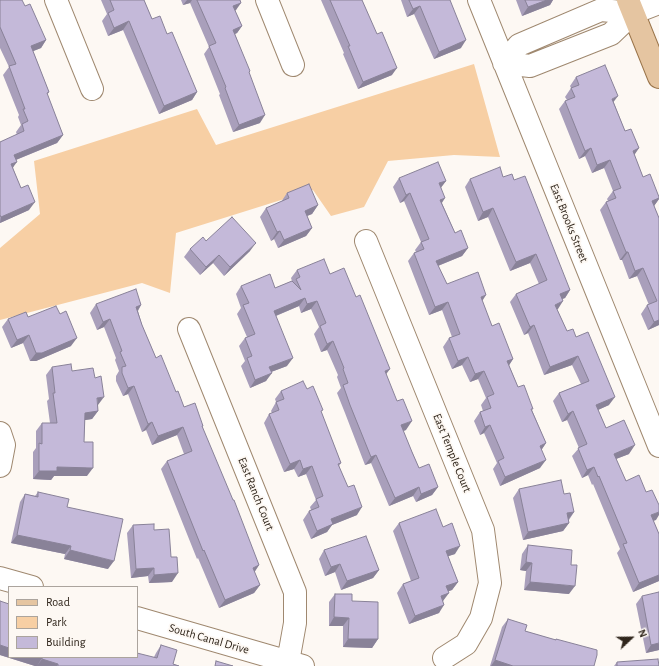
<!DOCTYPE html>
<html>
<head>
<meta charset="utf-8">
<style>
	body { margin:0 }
	#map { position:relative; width:659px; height:666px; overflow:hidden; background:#fdf8f3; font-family:"Alegreya Sans",sans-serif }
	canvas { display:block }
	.legend { position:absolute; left:8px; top:586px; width:130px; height:72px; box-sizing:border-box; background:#fdf8f3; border:1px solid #aba49d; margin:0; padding:5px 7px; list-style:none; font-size:12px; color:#2f251b }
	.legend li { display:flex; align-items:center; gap:8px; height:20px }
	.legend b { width:20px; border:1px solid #aba49d }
	.north { position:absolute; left:611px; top:618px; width:40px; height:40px; -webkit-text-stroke:3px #fdf8f3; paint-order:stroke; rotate:68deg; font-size:11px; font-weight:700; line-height:16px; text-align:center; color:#2f251b }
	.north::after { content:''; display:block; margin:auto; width:14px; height:18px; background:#2f251b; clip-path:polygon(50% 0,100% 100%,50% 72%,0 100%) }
</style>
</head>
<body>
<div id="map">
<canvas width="659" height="666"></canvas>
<ul class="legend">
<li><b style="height:5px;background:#e5c5a1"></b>Road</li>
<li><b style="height:11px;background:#f7cfa4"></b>Park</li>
<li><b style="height:11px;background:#c4b9d9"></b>Building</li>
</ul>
<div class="north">N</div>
</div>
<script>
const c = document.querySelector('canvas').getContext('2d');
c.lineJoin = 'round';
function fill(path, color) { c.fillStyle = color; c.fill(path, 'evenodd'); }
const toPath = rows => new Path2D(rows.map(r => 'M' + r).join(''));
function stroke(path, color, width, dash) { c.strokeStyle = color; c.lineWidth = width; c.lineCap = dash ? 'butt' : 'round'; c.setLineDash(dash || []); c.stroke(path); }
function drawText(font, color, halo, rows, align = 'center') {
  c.font = font + ' "Alegreya Sans",sans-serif'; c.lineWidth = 3.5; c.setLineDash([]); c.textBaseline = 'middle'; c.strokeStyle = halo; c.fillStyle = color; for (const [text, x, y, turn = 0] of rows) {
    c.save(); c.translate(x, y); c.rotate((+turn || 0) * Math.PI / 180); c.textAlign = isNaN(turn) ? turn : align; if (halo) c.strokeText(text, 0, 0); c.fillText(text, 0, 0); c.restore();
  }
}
const green = toPath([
	[474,64,500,157,454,155,388,161,364,207,331,216,313,190,176,233,170,293,142,283,0,320,0,248,40,214,34,161,197,109,216,145]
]);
const minor = toPath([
	[56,0,92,89],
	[267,0,293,65],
	[479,0,659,446],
	[504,63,530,66,611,34,633,13,659,3],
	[504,63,519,45,601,10,633,13],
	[366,241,483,530,490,583,481,618,466,644,444,658],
	[189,329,295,592,295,623,288,662],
	[0,433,4,445,0,466],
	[0,578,32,587],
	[137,618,303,666]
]);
const major = toPath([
	[628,0,659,77]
]);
const wall = toPath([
	[0,0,25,6,46,40,41,48,33,51,49,92,47,95,63,135,57,143,16,160,13,168,29,210,0,223,0,142,17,135,16,132,21,125,18,117,19,115,3,75,9,67,0,48],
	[101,0,144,0,152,19,167,34,197,92,192,100,159,114,123,30,108,36,102,21,107,14],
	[181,0,240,0,236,10,235,11,242,26,237,33,235,34,249,73,260,123,233,132,219,95,220,94,204,54,209,47,190,3,183,5],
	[321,0,362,0,392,75,358,89,343,54,344,53],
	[401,0,450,0,461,48,434,59,414,14,407,17],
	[516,0,553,0,550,5,522,16],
	[576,77,614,103,625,131,639,148,634,154,643,177,659,199,654,206,659,218,659,325,648,330,641,314,647,305,649,305,637,276,629,279,622,260,620,260,600,210,606,202,608,201,607,199,613,191,604,168,592,173,585,156,579,159,559,109,565,101,567,100,565,97,571,88,570,86],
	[503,177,514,180,570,290,565,298,562,299,557,309,567,331,576,337,609,405,598,410,606,428,629,454,616,459,626,481,656,520,653,520,659,534,659,581,633,592,617,553,620,549,593,484,592,485,588,475,582,478,572,456,579,448,567,420,562,422,553,401,559,393,581,384,572,365,544,375,528,333,524,335,510,302,516,294,539,284,530,263,510,271,488,217,478,221,465,187,470,179],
	[399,178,446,181,441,187,442,203,455,233,468,248,462,256,438,266,447,284,482,301,492,326,513,359,509,365,518,387,532,410,546,443,542,449,540,468,500,486,493,469,497,463,484,433,480,435,474,421,480,412,483,411,481,405,486,398,478,379,470,382,462,365,452,369,443,347,449,338,452,337,442,310,429,315,408,261,414,253,416,252,415,250,421,242,404,201,400,203,393,187],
	[287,193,318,205,312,214,307,216,312,228,306,236,278,248,274,239,271,241,260,217,266,208,281,202],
	[206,241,250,251,224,276,213,263,200,275,184,257,190,249],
	[297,270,330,274,386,374,406,430,403,431,419,468,438,487,432,495,416,502,413,496,389,506,371,463,365,465,345,413,337,393,341,388,337,377,338,375,327,350,321,352,314,334,319,327,311,309,301,313,299,306,276,316,287,366,271,372,266,381,250,388,241,366,245,361,239,346,245,338,247,337,237,314,241,308,236,294,241,286,275,288,292,281,291,278],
	[96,304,141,305,138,311,142,325,156,358,176,392,184,407,203,426,202,427,259,565,254,572,260,585,254,593,219,608,198,558,197,559,161,469,167,461,184,454,177,435,152,445,146,430,142,432,128,394,123,396,116,381,116,376,119,371,115,360,116,358,104,327,97,330,90,313],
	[28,317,71,346,36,361,30,361,23,343,11,348,2,327,8,319],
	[52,367,72,371,98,405,98,411,92,419,85,420,84,442,87,476,54,476,51,480,33,479,33,452,36,448,36,431,42,423,50,423,47,401,49,399,46,375],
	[307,389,321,412,341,463,339,466,357,515,332,525,327,532,311,539,303,520,309,511,311,510,310,507,316,500,306,474,298,477,294,469,284,472,264,423,269,414,272,413,271,411,276,402,275,399,281,391],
	[519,489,574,512,569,520,569,523,563,531,523,540,513,498],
	[38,492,67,507,108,569,64,559,65,554,11,543,20,502,25,494,35,496],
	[399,523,443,527,455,554,448,556,458,582,452,590,448,591,443,601,439,613,409,624,397,593,403,584,411,581,393,531],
	[133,525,154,530,172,582,149,583,148,576,131,578,127,533],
	[528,545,569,594,524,590,526,571,520,570,522,554],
	[324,550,379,570,373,578,341,590,335,572,325,576,319,559],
	[335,594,352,601,378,639,372,648,343,647,343,626,329,626,329,602],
	[642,596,659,650,646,653,636,604],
	[0,601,9,657,154,657,156,653,161,645,173,664,179,666,35,666,0,655],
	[508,619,525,631,555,640,556,639,594,666,490,666,502,627],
	[617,662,659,666,614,666]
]);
const shadedWall = toPath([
	[187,0,192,0,190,3,183,5],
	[547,0,553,0,550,5,522,16,528,7],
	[241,3,236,10,228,14,233,6],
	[420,6,414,14,407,17,413,9],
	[129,21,123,30,108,36,114,28],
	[242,26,237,33,228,37,233,30],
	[46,40,41,48,26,54,31,46],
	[466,40,461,48,434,59,439,52],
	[397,68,392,75,358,89,363,82],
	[197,92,192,100,159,114,164,106],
	[618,96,612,104,612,99],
	[265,115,260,123,233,132,239,125],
	[63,135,57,143,8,163,14,155],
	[591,148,585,156,579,159,585,151],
	[639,148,633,157,633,151],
	[610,160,604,168,592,173,597,165],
	[17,162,11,170,11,164],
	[446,181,440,189,439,183],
	[410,193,404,201,400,203,406,195],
	[445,198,440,206,440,200],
	[659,198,659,199,654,206,652,201],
	[35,202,29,210,0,223,1,217],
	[318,205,312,214,299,219,305,211],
	[493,208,488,217,478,221,483,212],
	[312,228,306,236,278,248,284,240],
	[280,231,274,239,271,241,277,232],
	[256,243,250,251,224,276,230,267],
	[468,248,462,256,430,269,436,261],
	[626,252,628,252,622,260,620,260],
	[536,254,530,263,510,271,516,262],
	[219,255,213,263,200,275,206,267],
	[643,268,637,276,629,279,635,271],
	[570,290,565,298,554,302,560,294],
	[486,295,481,303,481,297],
	[305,298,299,306,268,319,274,311],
	[317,301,311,309,301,313,307,304],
	[563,301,558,309,549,313,555,305],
	[448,302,442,310,429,315,435,307],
	[141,305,136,313,136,307],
	[110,319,104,327,97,330,103,322],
	[659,320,659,325,648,330,654,322],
	[534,325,528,333,524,335,530,327],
	[29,335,23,343,11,348,17,340],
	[77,338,71,346,36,361,30,361,36,353],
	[333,341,327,350,321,352,327,344],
	[578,356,572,365,544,375,550,367],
	[468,357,462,365,452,369,458,361],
	[293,358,287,366,263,375,269,367],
	[513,359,508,367,507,361],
	[390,369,384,377,385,371],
	[484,371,478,379,470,382,475,374],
	[272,373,266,381,250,388,255,380],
	[134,386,128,394,123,396,128,388],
	[104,397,98,405,97,398],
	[615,397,609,405,591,413,596,405],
	[98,411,92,419,79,421,85,413],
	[573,411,567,420,562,422,568,414],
	[412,421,406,430,395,434,401,425],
	[152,422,146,430,142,432,148,424],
	[490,425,484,433,480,435,485,427],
	[183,427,177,435,152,445,158,436],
	[546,443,540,452,540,446],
	[635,445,629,454,608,462,614,454],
	[376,455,371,463,365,465,371,457],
	[300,460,294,469,284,472,290,464],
	[546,460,540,468,500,486,505,477],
	[312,466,306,474,298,477,303,469],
	[57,467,93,468,87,476,54,476,51,480,33,479,39,471],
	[594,467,588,475,582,478,587,470],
	[419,487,413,496,389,506,395,498],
	[438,487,432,495,416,502,421,494],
	[362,507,357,515,332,525,327,532,311,539,317,531,331,519],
	[574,512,568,520,567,513],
	[659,512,659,515,656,520,646,524,651,515],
	[569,523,563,531,523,540,528,532],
	[17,535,71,546,65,554,11,543],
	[460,546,455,554,440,559,446,551],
	[70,550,114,561,108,569,64,559],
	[526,562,532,563,526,571,520,570],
	[340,564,335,572,325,576,331,567],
	[259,565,254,573,253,568],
	[154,568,148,576,131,578,136,569],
	[379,570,373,578,341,590,347,581],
	[178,573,172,582,149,583,154,575],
	[659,575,659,581,633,592,639,583],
	[458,582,452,590,441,594,446,586],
	[530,582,575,586,569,594,524,590],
	[260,585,254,593,219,608,225,600],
	[449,593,443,601,441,596],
	[444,605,439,613,409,624,415,616],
	[334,617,349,618,343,626,329,626],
	[348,639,378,639,372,648,343,647],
	[659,643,659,650,646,653,651,645],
	[0,645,9,648,9,657,38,657,42,658,37,666,35,666,0,655],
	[42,659,58,664,57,666,37,666],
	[495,660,514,666,491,666]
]);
const building = toPath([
	[0,0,22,0,25,6,30,4,46,40,31,46,49,92,47,93,63,135,14,155,17,162,11,164,21,188,28,185,35,202,1,217,0,215,0,142,24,131,22,124,28,121,23,109,25,109,9,66,16,64,0,27,0,0],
	[110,0,144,0,152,19,160,16,167,34,172,32,197,92,164,106,129,21,114,28,108,13,114,10,110,0],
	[197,0,240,0,241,3,233,6,242,26,233,30,250,71,249,72,265,115,239,125,225,88,226,87,209,46,216,43,197,0],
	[330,0,362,0,377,34,382,32,397,68,363,82,348,46,350,46,330,0],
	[409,0,450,0,466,40,439,52,420,6,413,9,409,0],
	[525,0,547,0,528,7,525,0],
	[605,65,618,96,612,99,625,131,631,129,639,148,633,151,643,177,650,174,659,197,659,198,652,201,659,218,659,320,654,322,647,305,657,301,643,268,635,271,628,252,626,252,606,202,616,198,613,191,621,188,610,160,597,165,591,148,585,151,565,101,575,97,571,88,579,85,576,77,605,65],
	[438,162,446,181,439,183,445,198,440,200,455,233,461,230,468,248,436,261,447,284,478,272,486,295,481,297,492,326,499,323,513,359,507,361,518,387,524,385,533,409,531,409,546,443,540,446,546,460,505,477,498,461,504,458,490,425,485,427,480,412,491,408,487,397,494,394,484,371,475,374,468,357,458,361,449,338,460,334,448,302,435,307,414,253,424,249,421,242,429,239,410,193,406,195,399,178,438,162],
	[500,167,503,177,512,174,514,180,525,176,570,290,560,294,563,301,555,305,567,331,573,329,576,337,588,332,615,397,596,405,606,428,624,420,635,445,614,454,626,481,639,475,646,492,652,490,659,505,659,512,651,515,659,534,659,575,639,583,623,544,627,543,599,476,598,477,594,467,587,470,578,448,587,444,573,411,568,414,559,393,589,381,578,356,550,367,534,325,530,327,516,294,547,280,536,254,516,262,493,208,483,212,470,179,500,167],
	[309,184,318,205,305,211,312,228,284,240,280,231,277,232,266,208,289,198,287,193,309,184],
	[232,217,256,243,230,267,219,255,206,267,190,249,203,237,206,241,232,217],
	[324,259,330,274,344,268,356,297,360,295,390,369,385,371,397,401,403,399,412,421,401,425,412,452,419,468,429,464,438,487,421,494,419,487,395,498,376,455,371,457,350,405,343,385,348,383,343,369,344,368,333,341,327,344,320,326,326,323,317,301,307,304,305,298,274,311,293,358,269,367,272,373,255,380,247,358,252,356,245,338,255,334,243,305,249,303,241,286,270,274,275,288,292,281,301,290,296,279,300,277,297,270,324,259],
	[136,289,141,305,136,307,142,325,156,358,161,355,176,392,178,391,184,407,195,403,203,426,202,426,233,500,234,500,259,565,253,568,260,585,225,600,204,550,203,551,167,461,192,451,183,427,158,436,152,422,148,424,134,386,128,388,122,373,122,367,126,366,120,352,122,351,110,319,103,322,96,304,136,289],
	[56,306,60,314,66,311,77,338,42,353,36,353,29,335,17,340,8,319,26,312,28,317,56,306],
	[71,364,72,371,93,368,95,378,101,376,104,397,97,398,98,411,85,413,84,442,93,442,93,468,57,467,57,471,39,471,39,443,42,444,42,423,57,423,53,393,55,393,52,367,71,364],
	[303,381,307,389,313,386,323,410,321,411,341,463,338,464,348,487,354,485,362,507,331,519,333,524,317,531,309,511,319,507,316,499,323,496,312,466,303,469,300,460,290,464,269,414,279,410,276,402,284,399,281,391,303,381],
	[561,480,564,494,570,493,574,512,567,513,569,523,528,532,519,489,561,480],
	[38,492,69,499,67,507,123,519,114,561,70,550,71,546,17,535,25,494,38,497,38,492],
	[436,509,443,527,452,523,460,546,446,551,458,582,446,586,449,593,441,596,444,605,415,616,403,584,419,578,399,523,436,509],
	[154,524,154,530,169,529,171,557,177,557,178,573,154,575,154,568,136,569,133,525,154,524],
	[366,536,379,570,347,581,340,564,331,567,324,550,366,536],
	[528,545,572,550,571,565,577,565,575,586,530,582,532,563,526,562,528,545],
	[659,592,659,643,651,645,642,596,659,592],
	[335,594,352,594,352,601,378,602,378,639,348,639,349,618,334,617,335,594],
	[0,601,9,604,9,648,0,645,0,601],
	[508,619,527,625,525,631,556,640,556,639,597,650,597,655,594,666,513,666,495,660,508,619],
	[161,645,177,650,173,664,179,666,58,666,58,664,42,659,42,658,38,657,137,657,137,653,157,658,161,645],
	[658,659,659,666,617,666,617,662,658,659],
	[216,661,233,666,215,666,216,661]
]);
const streetNames = [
	["East Brooks Street",569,223,68],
	["East Temple Court",452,453,68],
	["East Ranch Court",256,494,68],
	["South Canal Drive",209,639,16]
];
fill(green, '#f7cfa4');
stroke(minor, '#9f886f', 24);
stroke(major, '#9a744a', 24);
stroke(minor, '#fff', 22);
stroke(major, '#e5c5a1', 22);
fill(wall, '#a99fbb');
fill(shadedWall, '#898298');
fill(building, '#c4b9d9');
stroke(building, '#898298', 1);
drawText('12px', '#2f251b', '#fdf8f3', streetNames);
</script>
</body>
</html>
